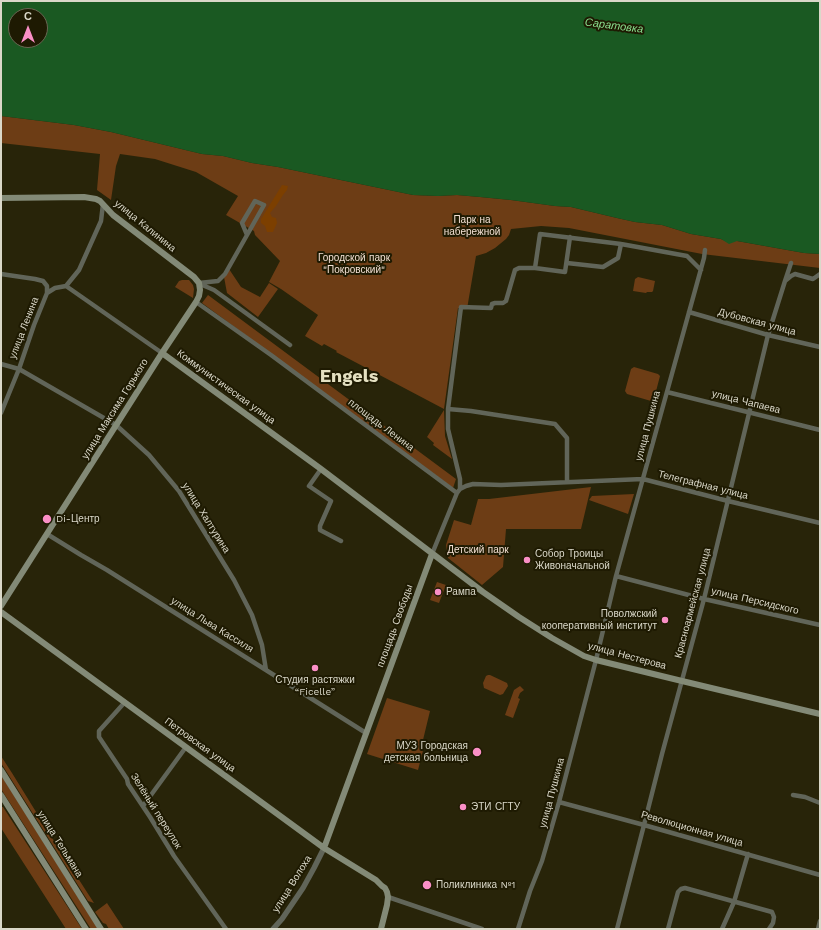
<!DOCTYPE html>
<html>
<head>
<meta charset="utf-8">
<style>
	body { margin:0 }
	#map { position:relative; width:821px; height:930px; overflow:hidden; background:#282409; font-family:"Work Sans",sans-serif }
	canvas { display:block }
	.frame { position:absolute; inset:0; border:2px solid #dad8c9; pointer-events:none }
	.north { position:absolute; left:8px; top:8px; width:40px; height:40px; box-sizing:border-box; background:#1e1a02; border:1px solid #696652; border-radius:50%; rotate:0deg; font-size:11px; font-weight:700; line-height:16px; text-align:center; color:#dad8c9 }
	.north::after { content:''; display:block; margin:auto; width:14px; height:18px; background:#fa8fc6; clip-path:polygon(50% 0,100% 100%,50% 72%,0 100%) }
</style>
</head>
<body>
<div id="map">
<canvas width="821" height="930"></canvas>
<div class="frame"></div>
<div class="north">С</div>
</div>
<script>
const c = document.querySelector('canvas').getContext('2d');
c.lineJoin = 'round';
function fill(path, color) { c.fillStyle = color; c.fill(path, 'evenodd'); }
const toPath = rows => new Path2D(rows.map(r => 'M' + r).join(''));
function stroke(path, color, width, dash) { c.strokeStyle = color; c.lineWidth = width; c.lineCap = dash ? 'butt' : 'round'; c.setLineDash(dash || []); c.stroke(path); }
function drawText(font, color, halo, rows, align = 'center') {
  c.font = font + ' "Work Sans",sans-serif'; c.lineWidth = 4; c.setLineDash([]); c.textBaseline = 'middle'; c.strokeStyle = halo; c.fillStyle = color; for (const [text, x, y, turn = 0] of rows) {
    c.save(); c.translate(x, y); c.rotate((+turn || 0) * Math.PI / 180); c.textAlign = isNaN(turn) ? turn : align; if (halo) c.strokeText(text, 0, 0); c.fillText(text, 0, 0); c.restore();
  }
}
const green = toPath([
	[1,116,74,125,111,132,202,154,223,156,252,163,278,167,413,195,438,196,457,195,480,197,511,200,555,206,571,207,617,218,635,222,662,225,691,234,721,239,726,241,737,241,804,253,820,254,820,268,702,254,569,228,541,226,511,229,509,235,506,239,495,248,486,253,476,256,467,309,458,308,444,409,336,352,337,351,324,344,322,346,305,336,318,315,281,289,269,282,280,261,255,235,254,231,226,215,238,196,196,172,155,159,120,154,116,166,111,200,97,190,100,154,1,143],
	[229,269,241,287,260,297,269,283,278,289,258,317,227,293,224,277],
	[638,277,655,281,653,291,652,292,647,292,646,293,633,291,635,279],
	[182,280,189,280,193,285,194,289,193,298,175,287,179,281],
	[208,295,456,479,453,488,202,303],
	[634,367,658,374,660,376,654,399,651,401,627,394,625,391,631,369],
	[444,410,445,436,452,459,433,445,434,443,427,437],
	[591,487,581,529,506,529,503,567,482,585,448,558,446,545,454,520,471,525,478,499,489,499],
	[634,494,628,514,589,500,592,496],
	[437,582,446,585,439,603,430,600],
	[488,675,490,675,507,683,508,686,503,694,500,695,484,688,483,683,486,676],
	[520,686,524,690,520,693,518,698,520,699,513,718,505,715,514,690],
	[387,698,430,711,423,740,425,743,418,770,367,754],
	[1,756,12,773,54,841,94,903,88,901,1,763],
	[1,775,98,929,91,929,1,789],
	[1,807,3,807,82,929,66,929,1,828],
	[107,903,124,929,109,929,106,924,103,923,95,912]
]);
const forest = toPath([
	[282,185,288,186,287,190,283,195,276,206,270,213,272,217,276,218,277,223,273,232,267,232,265,226,261,223,261,219]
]);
const water = toPath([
	[1,1,820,1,820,254,804,253,737,241,729,244,721,239,691,234,662,225,635,222,617,218,571,207,555,206,511,200,480,197,457,195,438,196,413,195,278,167,252,163,223,156,202,154,111,132,74,125,1,116],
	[16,16,40,16,40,40,16,40]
]);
const minor = toPath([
	[567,263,603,267,618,258,621,244],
	[791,263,785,281,791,276,795,274,813,279,820,274],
	[535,268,565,272,570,237],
	[1,274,35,279,43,281,47,286,47,293,55,288,66,286,162,353],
	[199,283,218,281,225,274,264,205,255,201,242,223,247,235],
	[200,284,214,290,290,345],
	[66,286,79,270,101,221,103,204],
	[196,302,271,355,457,493],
	[689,312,768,335,820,347],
	[1,364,19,369,116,425,149,455,179,491,234,580,252,615,262,645,266,670],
	[667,392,820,430],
	[448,409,471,411,555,424,567,438,567,482],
	[1,413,19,369,34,325,47,293],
	[321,469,309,486,331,501,320,526,320,530,341,541],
	[460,489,466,486,473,484,501,485,643,479,728,501,820,523],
	[47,534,81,555,107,570,366,733],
	[432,554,457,493,460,489,460,479,448,429,448,409,461,307,491,308,492,304,495,303,503,303,506,301,515,270,519,268,535,268,540,234,621,244,687,256,701,270],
	[616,576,704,599,820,625],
	[125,702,99,731,99,737,127,779,128,784,150,817,174,856,226,929],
	[793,795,805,797,820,803],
	[559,802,644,825,820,875],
	[143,806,186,747],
	[388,897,482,929],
	[518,929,530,891,542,861,559,802,596,660,616,576,704,258,705,250],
	[617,929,644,825,662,754,704,599,768,335,785,281],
	[668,929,678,892,681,889,685,888,772,912,774,917,773,923,769,929],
	[722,929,734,902,748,854],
	[818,929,820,921]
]);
const tertiary = toPath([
	[273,929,282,919,303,888,314,868,324,848]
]);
const secondary = toPath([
	[1,198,84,197,96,199,100,201,113,215,194,277,199,283,200,290,199,296,196,302,162,353,1,606],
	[162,353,321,469,483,592,519,617,552,638,584,656,596,660,682,681,820,714],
	[1,612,324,848,376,880,382,886,385,888,387,892,388,897,387,905,381,929],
	[1,770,101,929],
	[1,795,86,929],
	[324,848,432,554]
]);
const markers = [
	[47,519,5,"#fa8fc6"],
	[527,560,4,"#fa8fc6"],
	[438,592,4,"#fa8fc6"],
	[665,620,4,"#fa8fc6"],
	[315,668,4,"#fa8fc6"],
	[477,752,5,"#fa8fc6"],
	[463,807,4,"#fa8fc6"],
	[427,885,5,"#fa8fc6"]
];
const parkNames = [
	["Парк на",472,220],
	["набережной",472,232],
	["Городской парк",354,258],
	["\"Покровский\"",354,270],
	["Детский парк",478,550]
];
const streetNames = [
	["улица Калинина",145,226,39],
	["Дубовская улица",757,322,15],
	["улица Ленина",24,328,-69],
	["Коммунистическая улица",226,387,36],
	["улица Чапаева",746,402,14],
	["улица Максима Горького",115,409,-58],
	["площадь Ленина",381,425,37],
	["улица Пушкина",648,426,-75],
	["Телеграфная улица",703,485,14],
	["улица Халтурина",206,518,58],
	["улица Персидского",755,601,13],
	["Красноармейская улица",693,603,-75],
	["улица Льва Кассиля",212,625,32],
	["площадь Свободы",395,626,-70],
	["улица Нестерова",627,656,15],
	["Петровская улица",200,745,36],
	["улица Пушкина",552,793,-75],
	["Зелёный переулок",156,811,58],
	["Революционная улица",692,829,16],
	["улица Тельмана",60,844,58],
	["улица Волоха",292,884,-58]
];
const poiNames = [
	["Di-Центр",56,519],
	["Собор Троицы",535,554],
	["Живоначальной",535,566],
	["Рампа",446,592],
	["Поволжский",657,614,"right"],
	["кооперативный институт",657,626,"right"],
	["Студия растяжки",315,680,"center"],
	["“Ficelle”",315,692,"center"],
	["МУЗ Городская",468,746,"right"],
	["детская больница",468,758,"right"],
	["ЭТИ СГТУ",471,807],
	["Поликлиника №1",436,885]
];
const waterNames = [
	["Саратовка",614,26,7]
];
const townNames = [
	["Engels",349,377]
];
fill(green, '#6d3d15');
fill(forest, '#7c3f00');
fill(water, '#1a5922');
stroke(minor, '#616559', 4.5);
stroke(tertiary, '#616559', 5.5);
stroke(secondary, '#838a77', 6);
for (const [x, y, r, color] of markers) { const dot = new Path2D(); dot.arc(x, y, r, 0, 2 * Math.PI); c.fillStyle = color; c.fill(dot); stroke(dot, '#1e1a02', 1.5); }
drawText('10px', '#f3e0d3', '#1e1a02', parkNames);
drawText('10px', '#dad8c9', '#1e1a02', streetNames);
drawText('10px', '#dad8c9', '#1e1a02', poiNames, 'left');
drawText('italic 11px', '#89dd8e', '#1e1a02', waterNames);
drawText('bold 18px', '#e4e0c1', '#1e1a02', townNames);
</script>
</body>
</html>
